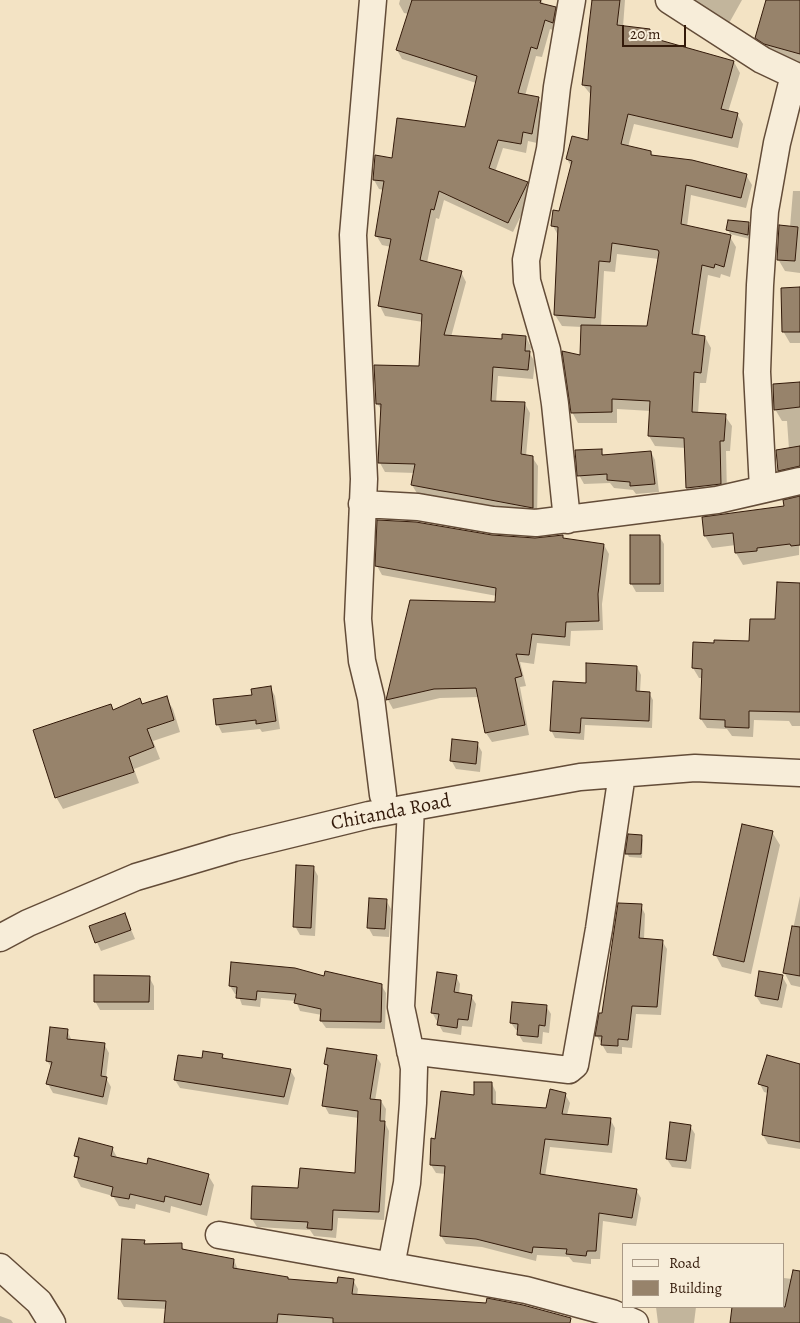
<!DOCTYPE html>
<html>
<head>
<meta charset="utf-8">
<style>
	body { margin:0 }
	#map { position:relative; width:800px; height:1323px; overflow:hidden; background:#f3e3c4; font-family:Alegreya,serif }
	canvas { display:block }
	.legend { position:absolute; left:622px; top:1243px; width:162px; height:65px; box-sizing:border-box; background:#f7edd9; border:1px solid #a99986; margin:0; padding:6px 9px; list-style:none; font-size:15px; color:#331a0a }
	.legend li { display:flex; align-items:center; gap:10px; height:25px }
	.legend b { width:25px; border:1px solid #a99986 }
	.scale { position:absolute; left:622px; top:25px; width:64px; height:22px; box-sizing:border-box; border:2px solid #331a0a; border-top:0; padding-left:6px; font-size:15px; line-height:18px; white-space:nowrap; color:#331a0a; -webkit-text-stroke:4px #f7edd9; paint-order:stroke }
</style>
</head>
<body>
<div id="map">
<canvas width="800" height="1323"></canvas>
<ul class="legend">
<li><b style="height:6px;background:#f7edd9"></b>Road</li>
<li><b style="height:14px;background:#97836b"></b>Building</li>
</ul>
<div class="scale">20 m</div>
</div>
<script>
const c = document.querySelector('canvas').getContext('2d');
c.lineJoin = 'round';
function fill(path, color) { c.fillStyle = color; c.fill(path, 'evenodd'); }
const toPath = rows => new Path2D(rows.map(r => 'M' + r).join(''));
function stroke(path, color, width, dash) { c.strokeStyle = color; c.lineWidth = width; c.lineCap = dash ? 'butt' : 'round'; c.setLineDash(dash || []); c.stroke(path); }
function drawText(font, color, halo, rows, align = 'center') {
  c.font = font + ' Alegreya,serif'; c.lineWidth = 4; c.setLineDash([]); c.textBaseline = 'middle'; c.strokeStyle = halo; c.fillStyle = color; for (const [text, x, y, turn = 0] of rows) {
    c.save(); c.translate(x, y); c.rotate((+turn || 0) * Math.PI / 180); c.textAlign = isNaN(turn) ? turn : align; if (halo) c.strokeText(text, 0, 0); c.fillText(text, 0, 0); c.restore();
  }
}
const shadow = toPath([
	[400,0,541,0,544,5,555,8,560,18,558,32,550,29,542,57,536,56,525,96,538,98,544,108,537,143,528,141,526,153,503,148,495,172,527,184,532,193,513,232,444,200,439,219,436,218,427,263,461,272,466,282,451,337,503,340,526,337,531,347,530,354,535,362,533,379,498,376,496,403,525,404,530,413,526,456,532,457,538,466,537,517,418,495,412,485,415,473,385,472,380,463,382,411,377,403,420,368,423,322,385,316,380,306,391,247,382,245,376,235,384,190,379,189,374,180,393,159,466,128,476,83,402,59,397,50,409,14,404,13,399,4],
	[593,0,625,0,623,27,649,30,655,40,734,62,740,73,728,112,737,114,743,124,738,148,634,124,628,147,651,152,654,157,746,175,752,185,746,208,691,195,687,227,730,237,736,247,730,277,721,274,720,278,708,275,699,336,705,337,711,348,706,383,700,383,698,414,725,416,732,426,730,451,726,451,727,494,693,498,687,488,686,448,655,446,649,436,651,411,617,409,617,423,578,423,572,412,582,357,582,327,562,326,555,315,559,237,553,226,559,212,571,166,567,159,589,142,592,96,583,85],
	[617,254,659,259,648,327,601,326,604,271,615,272],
	[695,0,742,0,728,25,698,5],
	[768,0,800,0,800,65,798,61,771,53,762,48,757,38],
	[793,191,800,191,800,273,785,271,778,259,790,227],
	[748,223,751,227,750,239,730,234,728,230],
	[800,288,800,343,790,343,783,331],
	[800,383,800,480,786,482,779,470,789,449,787,421,782,421,775,409],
	[601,450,604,456,651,452,655,460,659,492,636,494,633,490,614,488,610,483,584,484,579,475],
	[800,498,799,555,743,565,736,553,736,545,712,548,705,536,785,507],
	[492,536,535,539,562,536,564,539,604,545,609,554,602,604,603,630,571,631,570,646,537,643,534,664,520,662,526,686,520,687,529,735,492,742,486,733,479,697,440,698,393,709,388,700,411,602,496,603,497,596,382,575,377,566],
	[659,536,664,544,664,592,636,592,631,583],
	[800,584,800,726,792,726,789,721,754,720,753,737,732,736,727,729,707,728,701,719,703,678,699,678,693,668,694,643,716,644,750,642,776,621],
	[637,667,641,675,640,692,649,693,653,700,652,728,585,725,584,740,555,738,551,730,587,685],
	[270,687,275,696,280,729,262,732,260,729,222,733,218,725,253,696],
	[166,698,173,709,180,732,153,741,160,759,134,769,139,783,63,809,56,797,111,705,114,711,142,705],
	[477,743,482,752,480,772,456,769,451,760],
	[772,832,780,845,751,974,722,967,715,954],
	[641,836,643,840,642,858,629,857,627,853],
	[313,867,318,876,315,936,300,935,295,926],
	[800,896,800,987,791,985,784,972],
	[386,900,391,909,389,937,373,936,368,927],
	[641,906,645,914,644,939,662,941,667,949,661,1015,636,1014,632,1048,622,1047,622,1054,607,1053,597,1036],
	[125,915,135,939,101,951,90,927],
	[456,976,460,984,459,994,471,996,476,1004,472,1027,462,1026,461,1035,443,1032,439,1025,439,1021,436,1020,432,1012],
	[782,976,787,985,782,1008,761,1004,756,996],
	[149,977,154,986,154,1010,100,1010,95,1001],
	[325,977,381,985,386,993,385,1029,326,1028,321,1021,322,1015,300,1011,296,1001,261,998,260,1007,242,1005,238,994,235,994,230,986],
	[546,1006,551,1014,549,1033,543,1032,542,1044,523,1042,519,1035,519,1030,516,1030,511,1023],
	[67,1030,72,1041,104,1044,109,1053,106,1078,111,1087,107,1105,53,1093,48,1084,52,1068,47,1061],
	[222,1055,225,1060,290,1070,295,1078,288,1105,180,1088,175,1080,203,1060],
	[376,1056,381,1064,375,1101,381,1101,386,1109,385,1123,389,1131,384,1220,338,1218,336,1238,314,1236,310,1230,257,1227,252,1219,300,1189,357,1174,359,1118,329,1114,324,1105,329,1070,326,1064],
	[800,1076,800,1149,768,1144,763,1135,768,1093,764,1092,760,1084],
	[492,1084,496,1092,496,1105,547,1110,565,1094,570,1103,567,1115,610,1119,615,1128,612,1153,550,1147,545,1176,636,1190,641,1198,636,1226,603,1221,600,1259,591,1259,591,1264,573,1262,569,1257,537,1255,536,1261,482,1247,446,1244,441,1236,446,1174,436,1173,431,1165,436,1140,475,1096],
	[690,1126,695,1134,691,1169,672,1167,667,1159],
	[112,1148,118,1159,208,1175,214,1185,207,1216,171,1206,170,1213,136,1204,135,1209,119,1206,113,1196,81,1187,75,1176,79,1162,76,1156],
	[144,1241,146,1245,181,1245,185,1251,234,1260,238,1270,287,1278,289,1281,338,1284,353,1280,358,1289,357,1296,556,1323,165,1323,167,1309,124,1307,119,1298],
	[800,1277,800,1314,746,1307,784,1307,784,1278,792,1279],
	[656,1307,696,1307,694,1323,658,1323],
	[0,1316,11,1320,13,1323,0,1323]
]);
const building = toPath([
	[412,0,541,0,540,3,556,7,553,23,545,20,537,49,531,47,518,93,539,97,532,134,523,132,521,144,498,140,489,168,528,182,508,223,439,191,434,210,431,209,420,260,462,271,444,335,502,339,502,334,526,336,525,351,530,351,528,370,493,367,491,401,525,402,521,454,533,456,533,508,411,485,415,464,378,463,381,404,376,404,374,365,419,366,422,314,378,306,391,239,375,236,384,181,373,180,375,155,392,158,397,118,465,127,477,76,396,50,412,0],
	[592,0,620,0,617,25,650,29,649,37,734,61,721,109,738,113,732,138,628,114,621,144,651,151,651,155,692,160,747,174,741,198,686,185,681,224,731,235,724,267,715,264,714,268,702,265,692,334,705,336,701,373,694,372,692,412,726,414,724,441,720,441,721,484,686,488,684,438,648,436,650,401,612,399,612,412,571,413,562,351,580,355,581,325,647,326,659,252,658,250,612,243,610,262,599,261,595,318,554,315,558,227,551,226,553,210,559,211,572,161,566,159,572,136,588,140,591,86,582,85,592,0],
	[766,0,800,0,800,54,764,44,755,38,766,0],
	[728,220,749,222,748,235,726,230,728,220],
	[779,225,798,227,795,261,777,260,779,225],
	[800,287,800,332,782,332,781,288,800,287],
	[800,382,800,407,774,410,773,384,800,382],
	[800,446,800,466,778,471,776,450,800,446],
	[602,449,602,455,651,451,655,484,630,486,630,482,607,480,607,474,577,476,575,450,602,449],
	[800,496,800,545,791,546,790,544,757,548,757,551,735,553,733,533,704,536,702,517,784,506,783,500,800,496],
	[377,520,416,522,492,535,535,538,563,535,563,538,604,544,598,594,599,621,566,622,565,637,532,634,529,655,516,654,522,676,515,678,525,725,485,733,476,688,434,689,386,700,410,600,495,602,496,588,375,566,377,520],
	[630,535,660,535,660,584,630,584,630,535],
	[777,582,800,583,800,712,749,711,749,728,725,727,725,720,700,719,702,669,692,668,693,642,714,643,714,640,749,641,750,619,775,619,777,582],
	[586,663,637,666,636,691,650,692,649,721,581,718,580,733,550,731,553,681,586,683,586,663],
	[271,686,276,721,256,724,256,720,216,725,213,699,252,695,251,689,271,686],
	[167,696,174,720,147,729,154,747,129,757,134,772,55,798,33,730,111,704,113,710,140,698,142,704,167,696],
	[452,739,478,742,476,764,450,761,452,739],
	[742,824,773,831,744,962,713,955,742,824],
	[628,834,642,835,641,854,625,854,628,834],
	[296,865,314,866,311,928,293,927,296,865],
	[369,898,387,899,385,929,367,928,369,898],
	[618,903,642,904,639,938,663,940,657,1007,632,1006,628,1040,618,1039,618,1046,601,1045,602,1036,595,1036,599,1013,602,1013,618,903],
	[125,913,131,930,95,943,89,926,125,913],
	[792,926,800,927,800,976,783,973,792,926],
	[231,962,295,968,324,976,325,971,382,984,381,1022,320,1021,321,1009,294,1003,296,994,257,991,256,1000,236,998,237,987,229,986,231,962],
	[759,971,783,975,778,1000,755,996,759,971],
	[437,972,457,975,454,992,472,995,468,1020,458,1019,457,1028,437,1025,439,1014,431,1013,437,972],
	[94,975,150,976,149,1002,94,1002,94,975],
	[512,1002,547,1005,545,1026,539,1025,538,1037,517,1035,518,1024,510,1023,512,1002],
	[50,1027,68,1029,67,1039,105,1043,101,1076,107,1077,103,1097,46,1084,52,1062,46,1061,50,1027],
	[327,1048,377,1055,370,1099,381,1100,380,1121,385,1121,379,1212,333,1210,332,1230,307,1228,308,1222,251,1219,252,1186,298,1188,300,1168,355,1173,358,1111,322,1106,328,1065,324,1064,327,1048],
	[203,1051,223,1054,222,1058,291,1069,284,1097,174,1080,178,1055,202,1058,203,1051],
	[767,1055,800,1064,800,1142,762,1135,768,1087,758,1084,767,1055],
	[474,1082,492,1082,492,1104,546,1108,550,1089,566,1093,562,1114,611,1118,608,1145,545,1139,540,1174,637,1189,632,1218,599,1213,596,1251,587,1251,586,1256,566,1254,567,1249,533,1247,532,1253,476,1239,440,1236,445,1166,430,1165,431,1138,435,1139,441,1091,474,1095,474,1082],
	[670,1122,691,1125,686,1161,666,1159,670,1122],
	[79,1138,113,1147,111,1156,147,1164,148,1158,209,1174,201,1205,165,1196,164,1202,130,1194,129,1199,111,1196,113,1187,74,1177,79,1157,74,1156,79,1138],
	[122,1239,145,1240,144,1244,182,1243,182,1249,234,1259,233,1268,288,1277,288,1279,337,1283,338,1277,354,1279,352,1294,486,1303,487,1298,523,1305,571,1318,570,1323,333,1323,333,1318,278,1314,277,1323,164,1323,166,1301,118,1299,122,1239],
	[793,1270,800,1271,800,1323,730,1323,732,1307,785,1307,793,1270]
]);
const minor = toPath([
	[373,0,353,235,364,479,358,619,362,661,371,698,383,795],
	[669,0,762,60,800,78],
	[763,489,757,372,760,285,765,211,777,143,794,75],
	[362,504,418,507,493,520,536,523,717,500,800,481],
	[567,520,555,404,547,350,527,281,526,260,550,149,557,87,572,0],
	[0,938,28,923,136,877,234,848,369,815,580,777,695,768,800,773],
	[410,1051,569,1070,575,1065,599,929,622,774],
	[219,1235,526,1290,612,1313,635,1323],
	[391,1266,407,1183,413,1103,414,1068,401,1007,411,808],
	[0,1267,39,1302,52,1323]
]);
const streetNames = [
	["Chitanda Road",391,813,-11]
];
fill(shadow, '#0003');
fill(building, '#97836b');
stroke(building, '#331a0a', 1);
stroke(minor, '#634c38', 29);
stroke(minor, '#f7edd9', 26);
drawText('20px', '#331a0a', '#f7edd9', streetNames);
</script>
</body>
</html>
